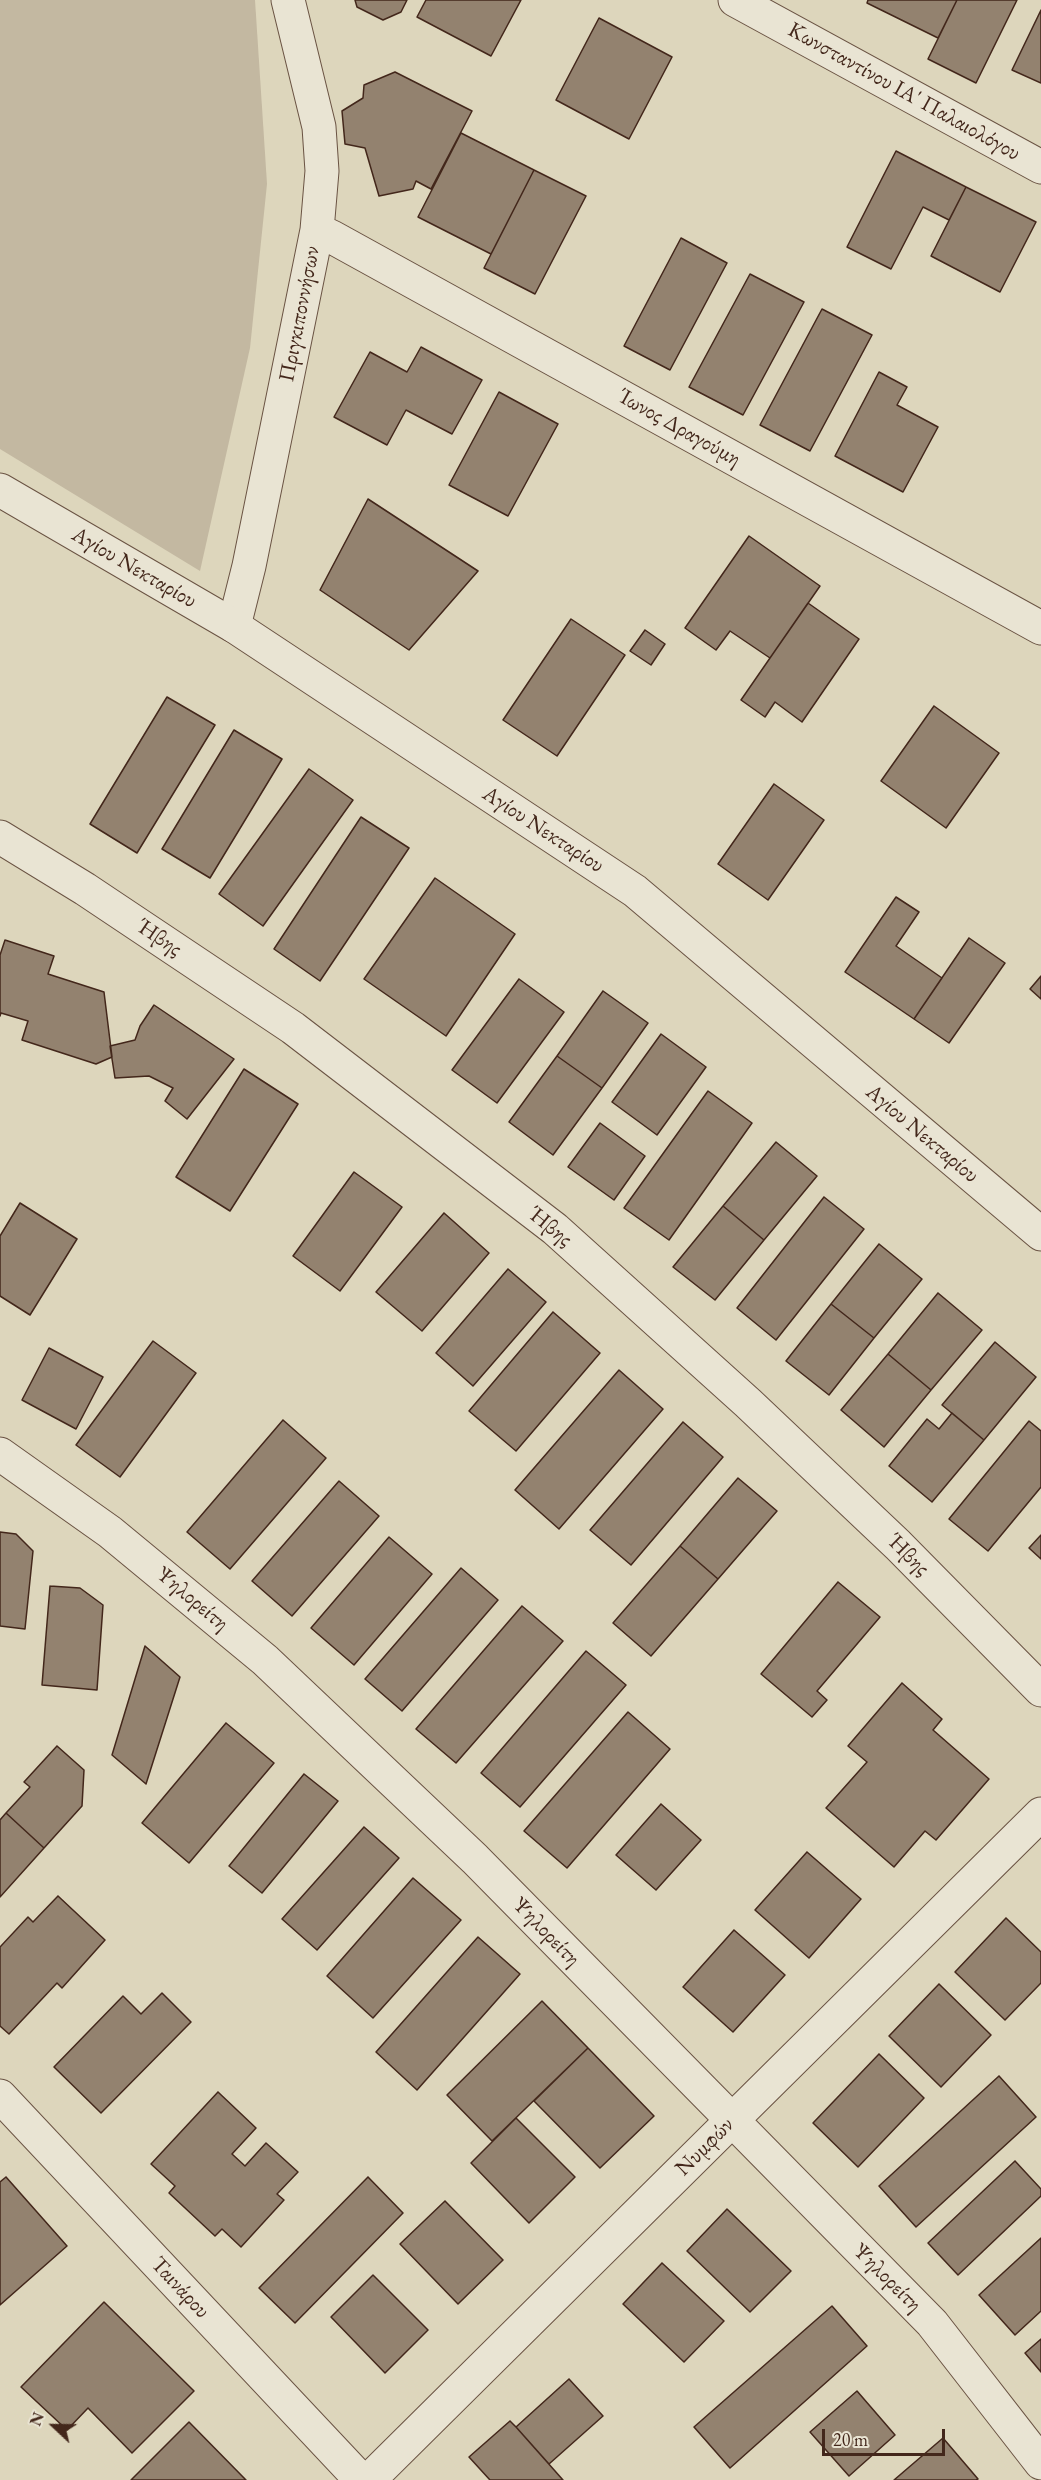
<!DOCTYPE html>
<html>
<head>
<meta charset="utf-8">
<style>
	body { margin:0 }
	#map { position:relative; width:1041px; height:2480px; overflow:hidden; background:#ddd6bc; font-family:"EB Garamond",serif }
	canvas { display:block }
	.north { position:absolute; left:24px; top:2396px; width:60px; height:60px; -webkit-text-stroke:4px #e9e4d3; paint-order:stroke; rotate:292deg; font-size:16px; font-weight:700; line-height:24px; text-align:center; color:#43271b }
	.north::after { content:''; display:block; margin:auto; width:21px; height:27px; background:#43271b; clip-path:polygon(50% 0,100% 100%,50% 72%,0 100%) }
	.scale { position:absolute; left:822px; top:2429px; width:123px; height:27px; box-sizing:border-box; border:3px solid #43271b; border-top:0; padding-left:8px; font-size:18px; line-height:21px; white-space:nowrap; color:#43271b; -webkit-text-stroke:4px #e9e4d3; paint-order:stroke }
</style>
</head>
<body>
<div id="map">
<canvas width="1041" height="2480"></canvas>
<div class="north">N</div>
<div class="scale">20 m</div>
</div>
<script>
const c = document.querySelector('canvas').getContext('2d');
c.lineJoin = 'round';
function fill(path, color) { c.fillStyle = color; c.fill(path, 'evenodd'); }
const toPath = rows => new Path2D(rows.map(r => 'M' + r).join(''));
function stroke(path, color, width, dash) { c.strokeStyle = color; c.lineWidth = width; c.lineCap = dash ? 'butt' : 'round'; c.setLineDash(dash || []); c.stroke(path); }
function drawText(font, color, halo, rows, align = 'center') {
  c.font = font + ' "EB Garamond",serif'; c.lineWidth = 5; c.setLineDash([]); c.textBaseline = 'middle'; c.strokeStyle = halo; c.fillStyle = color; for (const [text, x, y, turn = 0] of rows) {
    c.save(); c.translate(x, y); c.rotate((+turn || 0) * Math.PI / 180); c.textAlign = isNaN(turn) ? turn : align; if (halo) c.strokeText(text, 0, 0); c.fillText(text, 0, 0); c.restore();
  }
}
const green = toPath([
	[0,0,255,0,267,184,250,348,200,571,0,449]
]);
const building = toPath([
	[355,0,407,0,401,12,383,20,357,7,355,0],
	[426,0,521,0,491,56,417,17,426,0],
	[868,0,957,0,938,38,867,3,868,0],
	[957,0,1017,0,976,83,928,59,957,0],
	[1041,10,1041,83,1012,70,1041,10],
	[599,18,672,57,629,139,556,100,599,18],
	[395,72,472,111,431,189,416,181,413,189,379,196,365,148,345,144,342,111,363,98,364,85,395,72],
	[461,133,534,170,491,254,418,217,461,133],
	[896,151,966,187,949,220,923,207,891,269,847,247,896,151],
	[534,170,586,196,535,294,484,268,534,170],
	[966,187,1036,222,1000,292,931,256,966,187],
	[681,238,727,263,670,370,624,346,681,238],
	[750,274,804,302,743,415,689,387,750,274],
	[822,309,872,335,810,451,760,425,822,309],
	[421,347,482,380,452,434,406,410,387,445,334,417,370,352,407,372,421,347],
	[879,372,907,387,897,405,938,427,903,492,835,456,879,372],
	[499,392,558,424,508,516,449,485,499,392],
	[368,499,478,571,409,650,320,590,368,499],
	[749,536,820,586,770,658,730,631,716,650,685,628,749,536],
	[808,603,859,639,802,722,775,702,765,717,741,700,808,603],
	[571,619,625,655,557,756,503,720,571,619],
	[645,630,665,644,651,665,630,651,645,630],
	[167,697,215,725,137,853,90,824,167,697],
	[934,706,999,753,946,828,881,781,934,706],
	[234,730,282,759,210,878,162,849,234,730],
	[309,769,353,800,263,926,219,894,309,769],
	[774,784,824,820,768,900,718,864,774,784],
	[361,817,409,848,320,981,274,949,361,817],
	[435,878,515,934,446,1036,364,979,435,878],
	[896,897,919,912,896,946,942,978,914,1019,845,972,896,897],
	[969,938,1005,963,949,1043,914,1019,969,938],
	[5,940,54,956,48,974,104,992,112,1057,96,1064,22,1040,28,1021,1,1013,0,1016,0,955,5,940],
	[1041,976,1041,999,1030,989,1041,976],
	[519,979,564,1012,497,1103,452,1070,519,979],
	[603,991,648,1023,602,1088,557,1056,603,991],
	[154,1005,234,1059,187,1119,165,1101,173,1088,149,1076,115,1078,110,1046,135,1040,140,1026,154,1005],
	[661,1034,706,1067,657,1135,612,1102,661,1034],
	[557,1056,602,1088,553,1155,509,1122,557,1056],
	[244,1069,298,1104,230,1211,176,1177,244,1069],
	[708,1091,752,1123,669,1240,624,1208,708,1091],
	[600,1123,645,1156,614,1200,568,1167,600,1123],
	[776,1142,817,1176,764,1240,723,1206,776,1142],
	[354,1172,402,1207,340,1291,293,1256,354,1172],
	[824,1197,864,1229,776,1340,737,1308,824,1197],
	[20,1203,77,1239,30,1315,0,1296,0,1236,20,1203],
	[723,1206,764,1240,715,1300,673,1267,723,1206],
	[444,1213,489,1253,422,1331,376,1292,444,1213],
	[879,1244,922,1279,874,1338,831,1304,879,1244],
	[508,1269,546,1302,473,1386,436,1353,508,1269],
	[938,1293,982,1330,931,1390,888,1354,938,1293],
	[831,1304,874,1338,829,1395,786,1361,831,1304],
	[553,1312,600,1353,516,1451,469,1411,553,1312],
	[153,1341,196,1373,120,1477,76,1445,153,1341],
	[995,1342,1036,1377,984,1440,942,1405,995,1342],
	[49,1348,103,1377,76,1429,22,1400,49,1348],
	[888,1354,931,1390,884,1447,841,1410,888,1354],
	[619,1370,663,1409,559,1529,515,1490,619,1370],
	[952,1413,984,1440,932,1502,889,1466,927,1419,939,1429,952,1413],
	[283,1420,326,1458,230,1569,187,1532,283,1420],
	[1029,1421,1041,1431,1041,1487,988,1551,949,1519,1029,1421],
	[683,1422,723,1457,631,1565,590,1530,683,1422],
	[738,1478,777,1511,718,1579,680,1546,738,1478],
	[339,1481,379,1516,292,1616,252,1581,339,1481],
	[0,1532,16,1534,33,1551,25,1629,0,1626,0,1532],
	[1041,1535,1041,1559,1029,1548,1041,1535],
	[389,1537,432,1574,354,1665,311,1628,389,1537],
	[680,1546,718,1579,651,1656,613,1623,680,1546],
	[461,1568,498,1600,402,1711,365,1679,461,1568],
	[838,1582,880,1617,817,1691,827,1700,812,1717,761,1674,838,1582],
	[50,1586,80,1588,103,1605,97,1690,42,1685,50,1586],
	[522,1606,563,1641,456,1763,416,1729,522,1606],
	[145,1646,180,1677,146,1784,112,1755,145,1646],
	[586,1651,626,1685,520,1807,481,1773,586,1651],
	[902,1683,942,1719,933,1730,989,1779,936,1840,925,1831,894,1867,826,1808,867,1762,848,1746,902,1683],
	[628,1712,670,1749,567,1868,524,1831,628,1712],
	[226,1723,274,1763,189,1863,142,1823,226,1723],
	[57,1746,84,1770,82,1806,44,1848,6,1813,30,1787,24,1782,57,1746],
	[304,1774,338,1801,262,1893,229,1866,304,1774],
	[661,1804,701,1840,656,1890,616,1855,661,1804],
	[6,1813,44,1848,0,1897,0,1820,6,1813],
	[364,1827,399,1858,317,1950,282,1919,364,1827],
	[807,1852,861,1899,809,1958,755,1910,807,1852],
	[413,1878,461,1920,373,2018,327,1976,413,1878],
	[58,1896,105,1940,62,1988,57,1983,9,2034,0,2026,0,1947,28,1917,33,1922,58,1896],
	[1006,1918,1041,1952,1041,1983,1005,2020,955,1972,1006,1918],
	[734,1930,785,1975,733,2032,683,1987,734,1930],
	[478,1937,520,1974,417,2090,376,2052,478,1937],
	[939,1984,991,2035,941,2087,889,2036,939,1984],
	[162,1993,191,2022,101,2113,54,2067,123,1996,141,2014,162,1993],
	[542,2001,588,2048,492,2141,447,2095,542,2001],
	[588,2048,654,2116,600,2168,534,2101,588,2048],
	[879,2054,924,2098,858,2167,813,2123,879,2054],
	[999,2076,1036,2117,916,2227,879,2186,999,2076],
	[218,2092,256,2128,232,2154,245,2166,266,2143,298,2172,277,2194,284,2200,241,2247,222,2229,215,2236,169,2193,175,2186,151,2164,218,2092],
	[516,2118,575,2177,529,2223,471,2163,516,2118],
	[1015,2161,1041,2189,1041,2196,958,2275,928,2243,1015,2161],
	[6,2177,67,2246,0,2305,0,2182,6,2177],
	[368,2177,403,2213,295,2323,259,2288,368,2177],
	[445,2201,503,2260,458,2304,400,2244,445,2201],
	[727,2209,791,2271,750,2312,687,2251,727,2209],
	[1041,2238,1041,2311,1015,2335,979,2295,1041,2238],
	[662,2263,724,2321,684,2362,623,2304,662,2263],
	[373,2275,428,2330,385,2373,331,2317,373,2275],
	[104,2302,194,2391,132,2453,88,2408,67,2430,21,2387,104,2302],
	[832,2306,867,2346,730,2468,694,2427,832,2306],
	[1041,2339,1041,2372,1025,2353,1041,2339],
	[569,2379,603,2416,549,2464,516,2427,569,2379],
	[857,2391,895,2435,849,2476,810,2432,857,2391],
	[510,2421,516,2427,563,2480,490,2480,469,2457,510,2421],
	[189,2422,246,2480,131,2480,189,2422],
	[943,2438,978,2479,976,2480,894,2480,943,2438]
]);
const minor = toPath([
	[735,0,1041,167],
	[317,230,332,237,1041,628],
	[234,626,249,566,317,230,322,171,319,127,288,0],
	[0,837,85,889,293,1028,555,1229,748,1403,898,1545,1041,1690],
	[0,1454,110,1532,265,1660,475,1859,932,2323,1041,2463],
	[0,2096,361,2480],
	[369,2480,1041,1814]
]);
const tertiary = toPath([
	[0,490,234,626,635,891,1041,1234]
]);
const streetNames = [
	["Κωνσταντίνου ΙΑ' Παλαιολόγου",904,92,29],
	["Πριγκιποννήσων",300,314,-79],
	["Ίωνος Δραγούμη",679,428,29],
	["Αγίου Νεκταρίου",134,568,30],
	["Αγίου Νεκταρίου",543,830,33],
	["Ήβης",159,938,34],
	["Αγίου Νεκταρίου",922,1134,40],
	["Ήβης",550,1227,39],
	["Ήβης",908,1555,45],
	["Ψηλορείτη",192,1599,40],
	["Ψηλορείτη",546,1932,46],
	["Νυμφών",705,2147,-45],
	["Ψηλορείτη",887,2278,45],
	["Ταινάρου",180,2288,47]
];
fill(green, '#c3b8a1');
fill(building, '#93826f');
stroke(building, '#43271b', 1.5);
stroke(minor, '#6a5343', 35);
stroke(tertiary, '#6a5343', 35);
stroke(minor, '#e9e4d3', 33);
stroke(tertiary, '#e9e4d3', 33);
drawText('22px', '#43271b', '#e9e4d3', streetNames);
</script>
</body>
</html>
